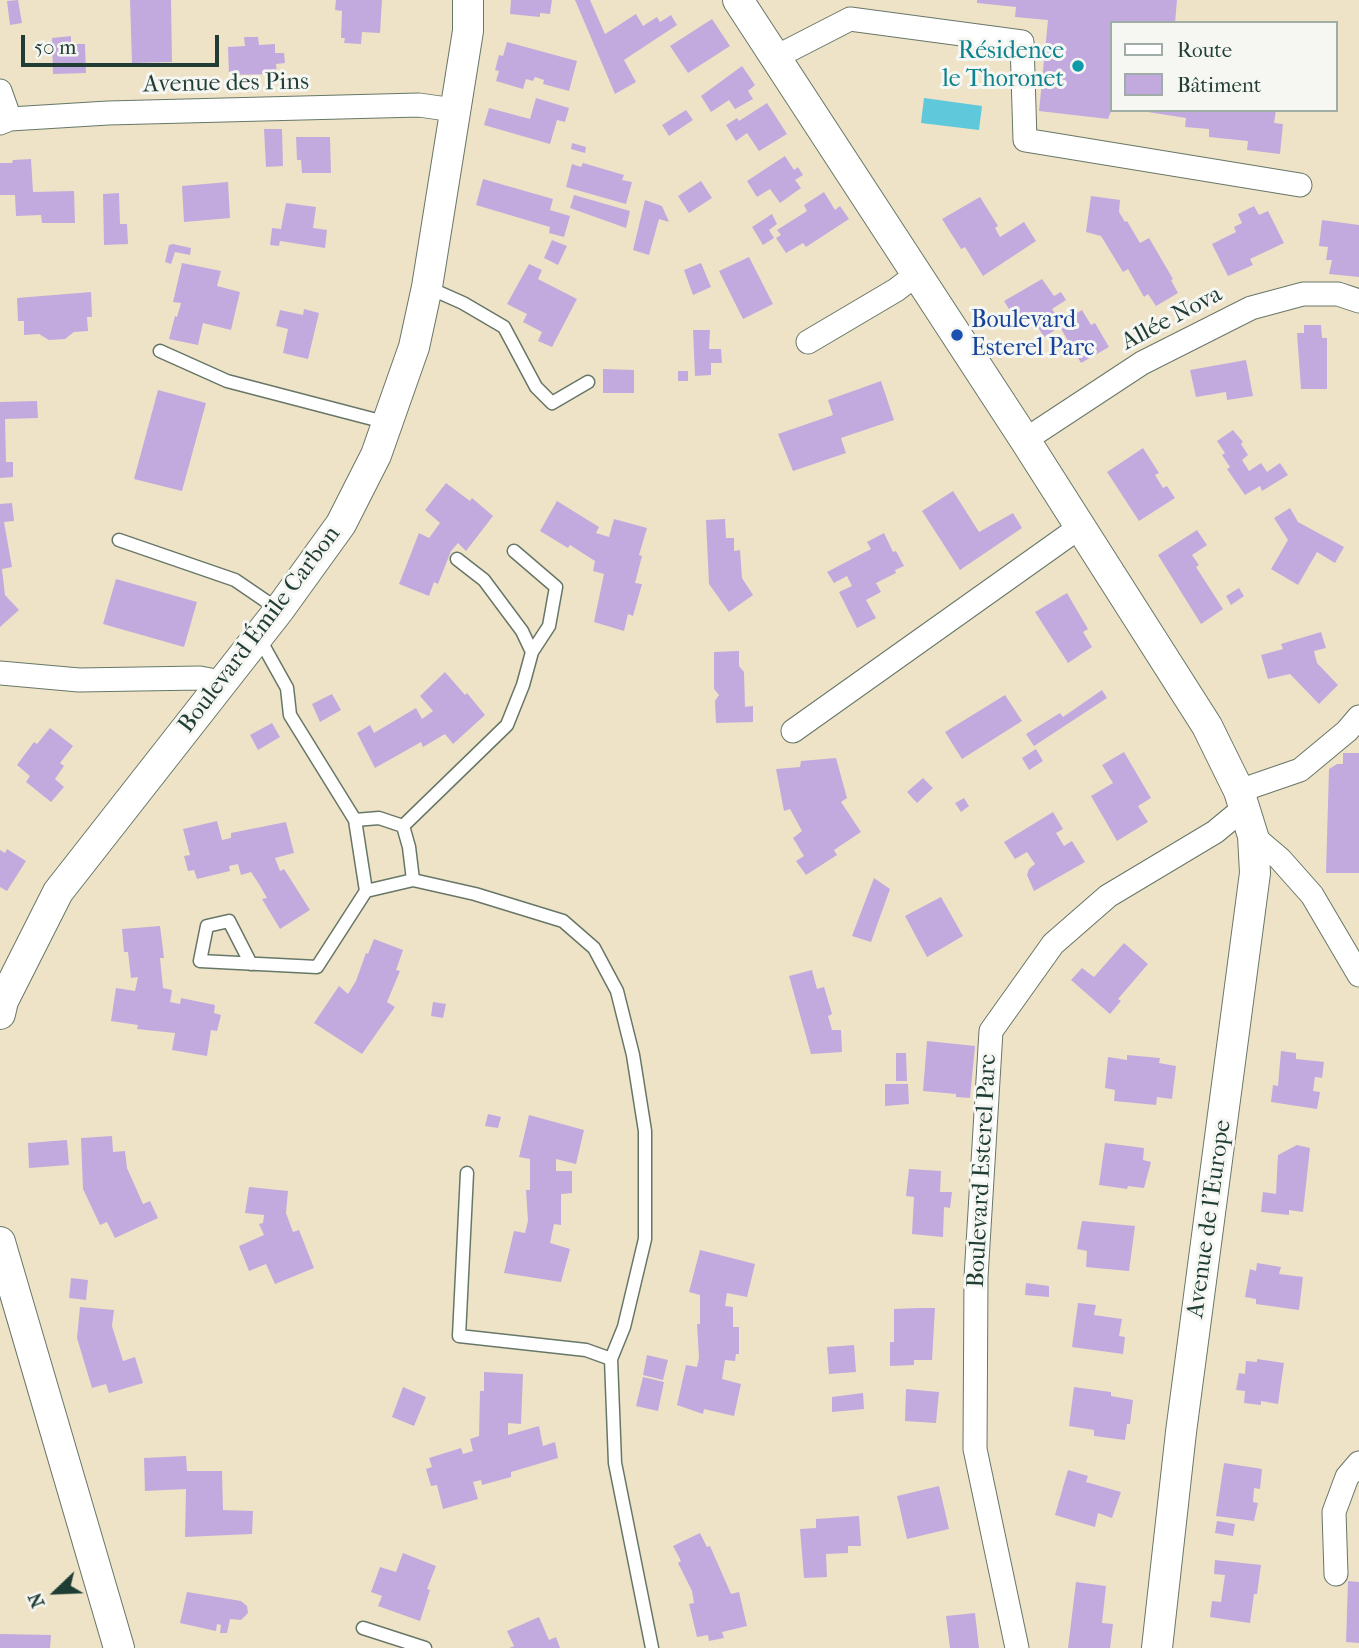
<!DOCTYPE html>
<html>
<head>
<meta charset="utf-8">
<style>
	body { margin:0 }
	#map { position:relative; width:1359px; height:1648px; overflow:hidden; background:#eee3c7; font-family:"IM FELL French Canon",serif }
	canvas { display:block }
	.legend { position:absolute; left:1110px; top:21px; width:228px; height:91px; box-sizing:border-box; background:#f6f6f2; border:2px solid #a0aca6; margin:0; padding:9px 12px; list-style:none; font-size:21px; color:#1f3d34 }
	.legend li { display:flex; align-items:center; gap:14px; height:35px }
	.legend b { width:35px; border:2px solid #a0aca6 }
	.north { position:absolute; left:21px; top:1557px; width:70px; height:70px; -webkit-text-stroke:5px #f6f6f2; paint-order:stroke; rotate:247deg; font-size:19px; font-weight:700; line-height:28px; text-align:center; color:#1f3d34 }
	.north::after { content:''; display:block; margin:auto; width:24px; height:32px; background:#1f3d34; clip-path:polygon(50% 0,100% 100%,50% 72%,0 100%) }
	.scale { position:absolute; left:21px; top:35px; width:198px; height:32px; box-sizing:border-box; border:4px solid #1f3d34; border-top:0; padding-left:9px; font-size:21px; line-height:24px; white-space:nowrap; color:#1f3d34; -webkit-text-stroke:5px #f6f6f2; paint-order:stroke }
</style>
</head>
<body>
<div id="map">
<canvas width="1359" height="1648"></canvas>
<ul class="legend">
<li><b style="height:9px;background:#fff"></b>Route</li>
<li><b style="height:19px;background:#c3aade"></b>Bâtiment</li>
</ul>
<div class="north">N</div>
<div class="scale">50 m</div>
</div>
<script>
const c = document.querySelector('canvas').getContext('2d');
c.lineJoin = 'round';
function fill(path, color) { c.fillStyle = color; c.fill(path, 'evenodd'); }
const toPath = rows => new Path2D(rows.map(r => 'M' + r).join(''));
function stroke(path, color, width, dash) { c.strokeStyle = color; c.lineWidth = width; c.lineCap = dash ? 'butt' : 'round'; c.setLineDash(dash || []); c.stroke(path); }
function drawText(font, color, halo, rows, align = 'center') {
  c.font = font + ' "IM FELL French Canon",serif'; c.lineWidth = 6; c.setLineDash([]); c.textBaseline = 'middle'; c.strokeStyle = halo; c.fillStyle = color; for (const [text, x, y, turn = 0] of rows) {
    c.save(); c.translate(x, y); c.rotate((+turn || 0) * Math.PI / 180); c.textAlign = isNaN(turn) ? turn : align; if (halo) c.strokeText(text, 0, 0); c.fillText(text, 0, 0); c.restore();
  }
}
const water = toPath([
	[924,98,982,106,979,130,921,123]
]);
const building = toPath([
	[18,0,22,23,10,25,7,1],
	[130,0,171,0,172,62,132,63],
	[336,0,382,0,380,33,362,32,361,44,344,43,345,38,341,38,342,11,335,10],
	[511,0,552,0,550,14,540,13,540,17,510,14],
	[575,0,590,0,605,34,636,14,643,26,657,17,660,22,671,15,677,25,624,60,636,82,615,94],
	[977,0,1177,0,1175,23,1112,23,1112,109,1108,119,1039,111,1048,20,1015,17,1016,7,977,3],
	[712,19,730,46,688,73,670,46],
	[71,36,71,44,85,44,86,73,53,74,52,38],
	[244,37,258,37,259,45,275,44,275,53,284,53,285,63,276,64,277,74,229,75,228,47,245,46],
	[507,42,577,61,569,91,543,84,544,80,535,77,533,81,526,79,523,89,496,81,499,71,495,70,499,55,503,56],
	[742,66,755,85,748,91,753,99,735,109,729,100,711,112,701,96],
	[536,98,569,108,565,122,557,120,550,144,484,125,489,108,530,119],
	[767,103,787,134,759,151,747,133,736,141,726,125,737,118,739,121],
	[686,110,693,120,669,136,662,125],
	[1135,110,1276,110,1274,123,1283,124,1280,154,1247,150,1248,141,1209,137,1209,129,1185,127,1186,118],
	[264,129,282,129,283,166,266,167],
	[296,137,330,137,331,173,302,173,301,160,297,160],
	[572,143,586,147,585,153,571,149],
	[785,156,794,170,798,167,803,175,795,180,801,188,780,203,770,189,757,197,747,181],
	[31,159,33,192,74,191,75,223,42,223,41,215,16,216,15,195,0,195,0,163,12,163,13,160],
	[583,163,624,175,622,180,632,182,626,204,566,187,572,164,581,167],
	[483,179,553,199,550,210,570,216,564,237,549,233,550,227,476,205],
	[701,181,712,198,689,213,678,196],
	[228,182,230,218,184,222,182,186],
	[824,192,835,210,840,206,849,219,806,247,803,243,786,253,776,238,781,235,777,230,807,211,804,205],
	[119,193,120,224,127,224,128,244,104,245,103,194],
	[574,195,630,211,626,228,570,208],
	[1091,196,1120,200,1119,212,1125,222,1127,221,1140,243,1149,238,1173,279,1171,280,1178,293,1156,306,1148,294,1144,297,1128,269,1123,272,1101,236,1086,232],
	[980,197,998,226,995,228,1000,237,1024,222,1036,241,983,276,965,247,961,249,942,219],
	[645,200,662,206,669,222,659,219,649,255,633,250],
	[286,203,316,207,313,228,327,230,325,248,280,241,279,246,270,245,272,228,281,229],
	[1254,206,1259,215,1268,211,1284,243,1250,259,1253,265,1228,276,1212,244,1236,232,1234,227,1242,223,1238,214],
	[772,214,777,224,769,230,774,238,763,245,752,227],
	[1322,220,1359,225,1359,277,1329,274,1332,260,1326,260,1328,247,1319,246],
	[552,240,567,246,558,265,544,258],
	[173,244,191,248,190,255,175,252,171,264,165,262,169,245],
	[749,257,773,304,743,319,719,271],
	[182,263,221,271,217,286,240,292,231,330,203,323,198,345,169,339,175,316,177,317,181,303,173,302],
	[701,263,711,287,693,295,684,270],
	[529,264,542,270,538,279,577,299,552,347,538,341,542,332,523,322,527,314,507,304],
	[1042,279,1054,296,1061,292,1066,300,1052,309,1061,322,1082,310,1091,325,1095,323,1109,347,1081,363,1060,327,1044,337,1033,319,1020,327,1004,301],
	[91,292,92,317,87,317,88,331,74,332,65,339,49,340,39,334,24,335,24,321,18,321,17,298],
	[304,309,319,313,308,359,283,353,288,329,276,326,280,310,303,315],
	[1304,325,1321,325,1322,338,1327,338,1327,389,1301,389,1297,333,1304,333],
	[693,330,710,330,709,349,721,349,722,363,711,363,711,375,695,376],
	[1246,360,1253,396,1227,400,1226,392,1196,397,1190,370],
	[603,369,634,370,634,393,603,393],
	[678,371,688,371,688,381,678,381],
	[881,381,894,420,841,438,846,453,793,471,778,434,833,415,828,400],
	[158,390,206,403,182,491,134,479],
	[37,401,38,418,5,419,6,462,13,462,13,477,0,478,0,402],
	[1233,430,1243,442,1241,444,1248,455,1242,460,1249,471,1261,463,1267,472,1280,463,1288,475,1262,491,1260,486,1245,495,1227,469,1230,467,1222,455,1225,453,1217,441],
	[1143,448,1159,473,1155,475,1163,488,1167,486,1175,498,1139,521,1107,472],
	[446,483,470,501,472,498,493,516,466,551,458,543,451,551,438,584,434,582,429,596,399,584,419,533,429,538,440,523,425,510],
	[953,491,979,532,1013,513,1022,528,960,570,922,511],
	[557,501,599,527,596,533,609,537,614,519,647,528,639,555,642,556,635,583,642,584,633,616,628,614,624,631,594,622,604,574,593,571,595,561,570,545,568,548,540,531],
	[12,503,14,521,4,522,12,567,2,569,5,595,19,610,0,627,0,504],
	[1290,508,1298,522,1344,547,1335,563,1317,552,1298,585,1271,569,1288,540,1274,518],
	[725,519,726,538,734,538,734,551,740,550,742,578,753,595,729,612,709,584,706,520],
	[1197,530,1207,545,1192,555,1199,565,1196,567,1223,609,1201,624,1158,555],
	[884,533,893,552,896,551,904,566,895,570,896,573,876,583,881,592,866,600,876,618,857,628,839,592,852,586,847,576,834,583,827,572,871,549,867,542],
	[116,579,197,602,184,647,103,624],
	[1239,588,1244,596,1231,605,1226,596],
	[1067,593,1088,629,1083,632,1092,647,1068,663,1035,612],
	[1321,632,1326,648,1314,651,1317,663,1338,685,1319,704,1290,674,1268,679,1261,655,1283,649,1281,644],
	[739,651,739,666,744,672,745,707,753,706,753,722,716,723,715,701,719,695,714,689,714,652],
	[445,672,465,695,467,693,485,715,453,744,445,734,423,747,421,742,375,768,357,733,370,725,374,733,416,708,422,719,433,711,420,696],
	[1102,690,1107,698,1034,746,1026,734,1060,713,1063,717],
	[332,694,341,710,320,722,312,704],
	[1005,695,1022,721,962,759,945,732],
	[272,723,280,737,258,750,250,735],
	[50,728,73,746,60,763,64,766,55,779,64,787,51,802,26,782,30,776,17,765,34,742,37,744],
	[1036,749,1043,761,1029,770,1022,758],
	[1124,752,1151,798,1138,806,1148,822,1117,841,1091,796,1113,783,1102,765],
	[1343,753,1359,753,1359,873,1326,873,1329,769,1337,764,1343,764],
	[836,758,847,798,841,802,861,832,834,850,837,855,806,875,796,861,804,856,793,838,802,831,790,809,784,811,776,769,800,767,801,761],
	[923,778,933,788,917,803,907,792],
	[964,798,969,806,961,812,955,803],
	[1053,812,1063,829,1056,833,1064,846,1072,841,1085,862,1034,891,1027,875,1029,869,1035,864,1027,852,1015,859,1004,842],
	[217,821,222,840,231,838,231,833,286,822,294,853,275,858,280,871,284,869,310,910,280,929,262,899,267,898,259,884,251,872,241,875,238,864,229,866,230,871,197,879,194,870,188,871,184,856,190,855,183,829],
	[7,849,26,861,7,891,0,887,0,850,5,853],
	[874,878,890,889,871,942,852,936],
	[941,897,963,936,927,957,905,916],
	[160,926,164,958,160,958,163,988,172,990,170,1002,180,1004,181,998,215,1005,214,1013,221,1015,217,1031,211,1030,207,1056,172,1050,175,1033,137,1029,138,1025,111,1021,116,988,135,991,138,977,131,978,128,952,124,952,122,929],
	[374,939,403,950,396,970,400,971,387,1002,395,1007,362,1054,314,1023,339,986,348,994,356,981,366,953,368,954],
	[1124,943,1148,964,1118,999,1121,1001,1110,1014,1071,980,1082,968,1094,977],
	[812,970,817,989,824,987,832,1014,828,1016,832,1030,841,1030,842,1052,811,1054,789,976],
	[433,1002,446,1004,443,1018,431,1016],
	[927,1041,975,1046,970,1098,956,1097,956,1094,923,1091],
	[1281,1051,1296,1053,1296,1059,1324,1062,1322,1078,1315,1077,1313,1091,1320,1092,1317,1109,1271,1102,1273,1085,1278,1086],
	[896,1053,906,1053,907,1081,896,1081],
	[1127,1055,1160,1058,1159,1063,1176,1066,1172,1099,1157,1097,1156,1105,1114,1101,1115,1090,1105,1088,1108,1057,1127,1060],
	[885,1084,908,1084,909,1104,885,1106],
	[488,1114,501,1117,498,1128,485,1126],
	[529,1115,584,1130,576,1164,556,1159,556,1171,572,1171,572,1193,561,1194,561,1225,554,1224,550,1243,570,1249,561,1282,504,1273,514,1231,525,1233,528,1221,526,1190,530,1190,530,1159,519,1157],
	[112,1136,113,1152,125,1151,127,1168,143,1204,150,1201,158,1218,115,1238,107,1222,100,1225,83,1189,81,1138],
	[67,1140,69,1165,29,1168,28,1143],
	[1105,1143,1144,1148,1143,1160,1151,1162,1144,1188,1128,1186,1127,1189,1099,1185],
	[1297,1145,1310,1148,1303,1212,1289,1210,1289,1215,1261,1212,1263,1192,1276,1194,1278,1155],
	[909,1169,941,1171,940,1192,952,1192,950,1208,944,1207,943,1237,912,1234,914,1197,906,1196],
	[249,1187,288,1191,286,1213,293,1232,299,1230,314,1268,275,1284,266,1264,249,1271,239,1246,264,1235,259,1224,263,1223,264,1215,245,1213],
	[1082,1221,1135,1226,1129,1271,1086,1267,1087,1251,1077,1249],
	[700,1250,755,1264,747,1297,727,1293,725,1306,733,1307,733,1327,739,1327,739,1354,736,1354,735,1361,725,1360,722,1379,741,1384,734,1416,704,1409,703,1414,677,1405,686,1365,697,1367,699,1358,697,1324,700,1324,700,1295,689,1292],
	[1257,1263,1281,1267,1279,1274,1303,1277,1299,1310,1256,1304,1256,1299,1245,1297,1250,1269,1256,1271],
	[71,1278,88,1280,86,1300,69,1298],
	[1026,1283,1049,1286,1049,1297,1025,1295],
	[1078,1303,1096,1305,1094,1315,1122,1319,1119,1336,1125,1337,1123,1354,1072,1347],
	[80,1307,114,1310,112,1326,123,1361,135,1357,143,1383,109,1393,106,1384,92,1388,77,1338],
	[919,1308,935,1308,932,1360,914,1360,914,1365,890,1366,890,1342,894,1342,894,1309],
	[854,1345,856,1372,829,1374,827,1347],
	[647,1355,668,1360,663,1380,643,1375],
	[1257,1359,1284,1363,1278,1404,1261,1401,1261,1405,1244,1403,1245,1391,1236,1390,1239,1373,1245,1374,1246,1361,1257,1362],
	[484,1372,523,1374,521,1424,508,1423,508,1435,539,1426,543,1446,555,1442,558,1458,511,1472,511,1477,482,1485,481,1480,473,1482,478,1499,443,1509,437,1485,431,1486,426,1469,432,1467,429,1458,461,1448,463,1454,473,1451,470,1439,479,1436,480,1391,484,1391],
	[643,1377,664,1382,658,1411,636,1406],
	[403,1387,426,1397,414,1426,392,1417],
	[1074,1387,1111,1392,1111,1396,1133,1400,1130,1424,1127,1424,1125,1440,1094,1436,1094,1430,1069,1426],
	[906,1389,939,1392,936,1423,905,1421],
	[863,1393,864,1409,832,1412,832,1397],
	[186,1456,187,1471,222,1471,223,1510,253,1511,252,1534,185,1537,186,1489,145,1491,144,1458],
	[1224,1463,1262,1469,1260,1489,1254,1488,1253,1502,1258,1503,1254,1521,1216,1516],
	[1068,1470,1088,1476,1086,1482,1121,1492,1112,1518,1098,1513,1095,1527,1055,1515],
	[939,1486,949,1529,907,1539,897,1496],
	[859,1516,861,1546,848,1546,848,1553,826,1554,827,1577,804,1578,800,1529,816,1528,816,1519],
	[1217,1521,1235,1524,1233,1536,1215,1533],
	[700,1533,707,1547,710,1546,731,1594,739,1592,747,1626,722,1632,724,1638,709,1641,708,1635,697,1637,689,1604,694,1603,692,1591,678,1563,681,1561,673,1546],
	[403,1553,436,1566,427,1589,430,1590,420,1621,378,1606,382,1596,371,1592,380,1567,396,1572],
	[1215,1560,1261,1565,1257,1594,1254,1594,1250,1623,1210,1617,1212,1601,1221,1602,1225,1575,1214,1574],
	[1348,1581,1359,1582,1359,1643,1346,1642],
	[1076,1582,1106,1586,1102,1623,1113,1624,1110,1648,1068,1648],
	[187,1592,241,1601,247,1606,248,1613,241,1620,230,1619,227,1633,220,1633,221,1625,217,1624,216,1631,180,1623],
	[975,1613,979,1648,950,1648,946,1616],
	[539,1617,549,1640,556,1637,560,1648,509,1648,514,1646,507,1631],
	[0,1634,51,1635,50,1648,0,1648]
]);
const service = toPath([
	[427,287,463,303,504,327,536,387,552,403,588,382],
	[160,351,227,381,388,423],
	[119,540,235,580,279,610],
	[457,559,484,580,522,631,532,652],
	[355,820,379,818,403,826],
	[403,826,409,847,413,880,475,894,563,921,594,948,617,991,633,1055,645,1131,645,1239,624,1327,611,1359,615,1463,652,1648],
	[403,826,507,725,523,685,532,652,549,626,556,587,514,551],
	[366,891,413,880],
	[251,964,229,921,207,926,200,961,317,967,366,891,355,820,290,715,287,688,258,636],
	[467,1173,459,1336,586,1350,611,1359],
	[363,1628,425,1648]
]);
const minor = toPath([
	[776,57,850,19,1022,42,1025,140,1300,185],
	[0,91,10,119],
	[0,123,10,119,108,113,419,105,454,110],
	[808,342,896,290,917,274],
	[1025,440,1142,363,1251,308,1303,294,1338,294,1359,301],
	[0,673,79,680,200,678,221,682],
	[793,731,1080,527],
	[1239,791,1300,770,1347,731,1359,717],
	[1253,836,1280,859,1312,895,1359,975],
	[1336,1574,1334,1512,1347,1477,1359,1463],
	[1017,1648,975,1449,976,1277,991,1031,1053,944,1108,896,1215,832,1244,808]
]);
const tertiary = toPath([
	[738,0,1025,440,1207,726,1239,791,1253,836,1255,873,1181,1432,1157,1648],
	[0,1014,3,1001,58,892,279,610,341,524,376,455,414,347,427,287,468,31,468,0],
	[0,1242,119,1648]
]);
const markers = [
	[1078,66,7,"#0f9aa8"],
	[957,335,7,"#1a4fb4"]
];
const cultureNames = [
	["Résidence",1064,52],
	["le Thoronet",1064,80]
];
const streetNames = [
	["Avenue des Pins",226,84,-1],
	["Allée Nova",1172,319,-28],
	["Boulevard Émile Carbon",260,630,-53],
	["Boulevard Esterel Parc",983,1171,-87],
	["Avenue de l'Europe",1210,1219,-82]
];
const transitNames = [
	["Boulevard",971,321],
	["Esterel Parc",971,349]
];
fill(water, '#5fc8db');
fill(building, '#c3aade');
stroke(service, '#677767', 15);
stroke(minor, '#677767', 25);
stroke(tertiary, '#677767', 32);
stroke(service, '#fff', 12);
stroke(minor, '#fff', 23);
stroke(tertiary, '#fff', 30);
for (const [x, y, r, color] of markers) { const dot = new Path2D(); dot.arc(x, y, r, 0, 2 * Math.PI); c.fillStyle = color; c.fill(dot); stroke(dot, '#f6f6f2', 2.5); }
drawText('24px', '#0d838f', '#f6f6f2', cultureNames, 'right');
drawText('24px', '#1f3d34', '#f6f6f2', streetNames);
drawText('24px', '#164399', '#f6f6f2', transitNames, 'left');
</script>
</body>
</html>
